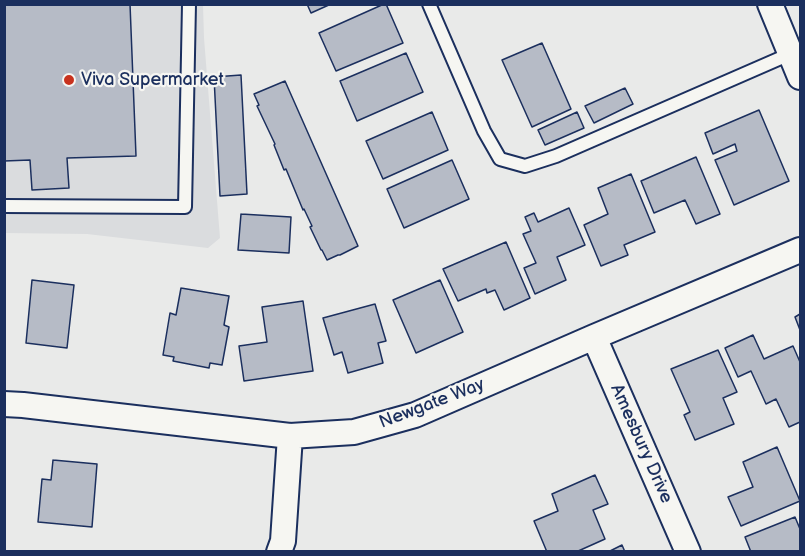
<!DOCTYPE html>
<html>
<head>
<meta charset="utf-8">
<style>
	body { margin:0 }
	#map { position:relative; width:805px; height:556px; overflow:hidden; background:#e9eae9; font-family:"Balsamiq Sans",sans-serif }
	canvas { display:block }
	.frame { position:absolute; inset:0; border:6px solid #1b2f5e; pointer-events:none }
</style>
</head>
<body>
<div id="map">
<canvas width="805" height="556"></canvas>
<div class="frame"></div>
</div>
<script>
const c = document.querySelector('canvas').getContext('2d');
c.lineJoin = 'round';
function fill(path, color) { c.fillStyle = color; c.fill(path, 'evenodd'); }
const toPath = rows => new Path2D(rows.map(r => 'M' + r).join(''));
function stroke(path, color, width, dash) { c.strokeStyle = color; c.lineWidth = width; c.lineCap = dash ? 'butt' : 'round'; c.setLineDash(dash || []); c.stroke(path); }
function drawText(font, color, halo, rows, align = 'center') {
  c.font = font + ' "Balsamiq Sans",sans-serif'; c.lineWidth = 4.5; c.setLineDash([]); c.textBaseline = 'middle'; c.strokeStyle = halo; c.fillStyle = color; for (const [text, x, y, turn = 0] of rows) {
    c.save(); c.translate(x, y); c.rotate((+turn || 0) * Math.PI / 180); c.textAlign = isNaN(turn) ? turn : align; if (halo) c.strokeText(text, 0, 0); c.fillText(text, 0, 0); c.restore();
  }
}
const built = toPath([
	[5,5,203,5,204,38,220,238,208,248,87,234,5,233]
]);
const building = toPath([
	[4,4,130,4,136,156,67,158,69,188,32,190,30,160,4,161,4,4],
	[307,4,331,4,311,13,307,4],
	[384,4,386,4,403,43,336,71,319,33,384,4],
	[542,43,571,109,532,127,502,60,542,43],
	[406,53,423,92,357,121,340,81,406,53],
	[241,75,247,194,220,196,214,77,241,75],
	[285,81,358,246,340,255,338,255,327,260,322,250,321,250,310,227,312,226,304,209,303,210,286,169,284,170,274,145,275,144,257,106,259,105,254,94,285,81],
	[625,88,633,104,594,123,585,106,625,88],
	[759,110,789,181,734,205,715,160,737,151,735,144,713,154,705,133,759,110],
	[432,112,448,150,383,179,366,141,432,112],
	[577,112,584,128,545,145,538,130,577,112],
	[696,157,720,214,696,224,685,200,654,213,641,181,696,157],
	[452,160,469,199,404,228,387,189,452,160],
	[631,174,655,232,624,245,628,255,601,266,584,225,608,214,598,188,631,174],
	[569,208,585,245,557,257,566,280,535,294,524,268,536,263,523,234,531,231,525,217,534,213,538,222,569,208],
	[241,214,291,217,289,253,238,250,241,214],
	[506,242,530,298,504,310,495,290,487,293,486,289,458,301,443,269,506,242],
	[32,280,74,285,67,348,26,343,32,280],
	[440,280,463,332,416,353,393,300,440,280],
	[181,288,229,296,224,325,229,327,222,365,210,363,209,368,173,361,174,357,163,355,170,313,176,315,181,288],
	[303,301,313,371,244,381,239,346,267,342,262,307,303,301],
	[375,304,386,341,378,343,383,363,348,373,342,352,334,355,323,318,375,304],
	[800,314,800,330,795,317,800,314],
	[753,335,764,359,793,346,800,362,800,422,789,427,776,399,766,404,751,371,738,377,725,348,753,335],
	[718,350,737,392,723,398,734,424,695,440,684,415,690,412,671,369,718,350],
	[777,447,800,501,741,526,728,497,753,487,743,462,777,447],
	[53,460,97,464,92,527,38,522,42,479,51,480,53,460],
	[595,475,608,504,593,510,605,539,576,552,547,552,534,521,558,511,552,494,595,475],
	[795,517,800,529,800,552,751,552,745,537,795,517],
	[622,545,625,552,608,552,622,545]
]);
const lane = toPath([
	[429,4,484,131,500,159,525,166,556,156,790,54],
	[4,206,185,207,189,4]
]);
const street = toPath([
	[770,4,800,77],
	[594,337,688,552],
	[4,404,23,405,290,436,354,432,415,415,594,337,800,250],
	[279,552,283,541,290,436]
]);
const markers = [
	[69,80,6,"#c8321e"]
];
const poiNames = [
	["Viva Supermarket",81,80]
];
const streetNames = [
	["Newgate Way",432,404,-21],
	["Amesbury Drive",641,444,66]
];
fill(built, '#dadcde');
fill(building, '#b6bbc6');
stroke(building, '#1b2f5e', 1.5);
stroke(lane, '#1b2f5e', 16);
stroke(street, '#1b2f5e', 28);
stroke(lane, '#f6f6f2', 12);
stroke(street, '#f6f6f2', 24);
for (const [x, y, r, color] of markers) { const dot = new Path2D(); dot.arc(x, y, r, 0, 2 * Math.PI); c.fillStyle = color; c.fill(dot); stroke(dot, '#f6f6f2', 2); }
drawText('18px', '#1b2f5e', '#f6f6f2', poiNames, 'left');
drawText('18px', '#1b2f5e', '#f6f6f2', streetNames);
</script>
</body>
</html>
